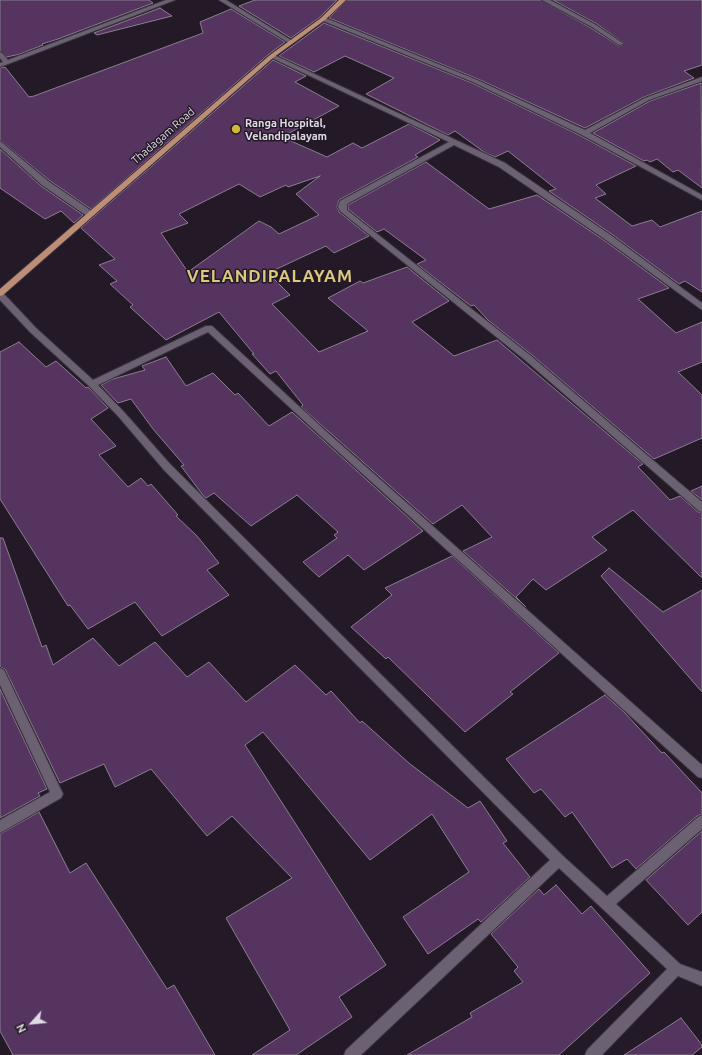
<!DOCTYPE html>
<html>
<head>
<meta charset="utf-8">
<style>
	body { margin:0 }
	#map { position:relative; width:702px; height:1055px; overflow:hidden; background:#231927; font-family:Ubuntu,sans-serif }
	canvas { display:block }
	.north { position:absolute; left:12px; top:1003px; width:40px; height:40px; -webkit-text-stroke:3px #231927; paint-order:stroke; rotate:243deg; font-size:11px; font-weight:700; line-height:16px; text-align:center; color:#e0dae4 }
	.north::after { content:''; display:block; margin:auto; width:14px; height:18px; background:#e0dae4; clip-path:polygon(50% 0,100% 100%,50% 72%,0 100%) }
</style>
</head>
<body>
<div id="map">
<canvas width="702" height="1055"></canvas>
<div class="north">N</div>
</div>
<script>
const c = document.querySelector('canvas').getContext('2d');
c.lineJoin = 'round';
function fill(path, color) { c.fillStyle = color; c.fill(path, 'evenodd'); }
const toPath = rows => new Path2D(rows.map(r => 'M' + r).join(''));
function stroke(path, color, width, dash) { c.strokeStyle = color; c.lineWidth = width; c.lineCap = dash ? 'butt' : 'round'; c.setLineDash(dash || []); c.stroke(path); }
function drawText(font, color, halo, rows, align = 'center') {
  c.font = font + ' Ubuntu,sans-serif'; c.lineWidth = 3; c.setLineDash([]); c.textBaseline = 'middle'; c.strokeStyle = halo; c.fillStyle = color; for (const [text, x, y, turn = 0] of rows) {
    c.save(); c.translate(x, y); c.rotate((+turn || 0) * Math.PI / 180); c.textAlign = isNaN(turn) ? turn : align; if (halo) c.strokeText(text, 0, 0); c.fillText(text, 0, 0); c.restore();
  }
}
const building = toPath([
	[0,0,149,0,153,3,58,39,42,44,43,45,20,54,7,57,0,51,0,0],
	[255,0,337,0,320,17,291,38,239,6,255,0],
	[347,0,541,0,591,28,619,46,625,44,597,24,553,0,702,0,702,65,684,71,694,78,644,97,585,128,478,79,329,18,347,0],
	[160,8,172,16,97,35,94,33,160,8],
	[231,9,285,42,269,54,91,209,49,180,0,140,0,68,5,67,29,97,34,96,203,33,200,22,231,9],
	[324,23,472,83,581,136,636,166,596,185,606,194,595,198,632,226,652,220,660,227,702,211,702,292,685,281,679,284,613,235,549,191,556,189,508,151,495,157,484,152,455,131,448,135,366,94,394,78,345,56,314,72,279,56,324,23],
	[273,60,306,76,295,82,339,106,282,137,327,157,353,143,362,148,409,124,440,140,415,155,418,157,339,200,337,207,339,212,369,236,334,253,326,246,268,273,290,295,272,304,319,352,368,331,328,298,360,281,363,283,407,267,449,301,412,322,454,356,497,340,643,464,638,467,670,500,680,496,698,512,702,513,702,578,633,510,592,537,607,550,546,590,533,579,516,597,526,607,463,551,492,537,462,505,433,524,301,407,303,405,276,371,270,374,252,354,254,354,219,312,166,340,130,307,133,305,110,284,117,281,99,265,115,259,81,228,273,60],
	[320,176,296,194,319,215,279,234,271,227,259,221,188,272,161,233,188,223,179,214,239,184,260,197,286,185,288,187,320,176],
	[701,83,702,188,678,170,673,172,657,159,650,162,647,160,644,161,593,133,650,101,701,83],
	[0,149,41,186,83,215,74,223,61,211,45,219,0,188,0,149],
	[426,162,489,209,537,195,605,241,669,288,638,299,676,333,702,322,702,362,678,372,702,395,702,438,654,459,532,355,488,320,474,305,471,306,417,264,426,260,384,229,377,232,348,209,348,205,426,162],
	[19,342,46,367,56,361,86,388,88,387,108,408,91,419,116,446,99,455,128,487,141,478,148,486,151,484,178,515,176,516,197,536,219,563,207,570,229,595,162,636,135,602,88,629,70,605,68,606,0,499,0,352,19,342],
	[166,357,186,386,213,373,235,395,238,393,269,426,292,412,423,531,364,570,348,555,319,577,303,562,337,538,334,535,338,532,297,495,251,526,214,493,206,498,202,494,181,466,184,465,153,429,131,399,118,403,101,385,113,379,145,370,142,366,166,357],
	[702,486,702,500,691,491,702,486],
	[0,538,3,538,42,647,46,645,53,665,93,638,119,666,155,642,187,677,209,662,246,702,295,665,326,695,331,691,360,723,362,721,410,764,468,808,480,801,507,841,503,843,530,877,481,922,478,919,428,954,403,917,469,872,432,814,370,860,263,732,245,745,386,965,339,997,352,1017,296,1055,252,1055,290,1030,226,918,292,878,232,816,207,836,151,769,115,787,104,764,60,783,5,669,0,667,0,538],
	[452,556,559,653,510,692,513,694,465,732,388,657,386,659,351,627,392,595,385,588,452,556],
	[609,568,663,612,702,590,702,692,601,576,609,568],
	[0,689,47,789,38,793,40,796,0,818,0,689],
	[605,695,624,712,662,753,664,752,702,793,702,814,697,816,636,869,627,859,612,868,572,812,565,817,541,789,534,793,506,759,605,695],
	[39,812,70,873,86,863,167,989,174,985,215,1055,13,1055,0,1031,0,834,39,812],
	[702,831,702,912,688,925,646,880,702,831],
	[556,885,582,914,591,906,650,973,559,1055,407,1055,472,1017,470,1013,523,982,514,971,518,967,491,934,539,889,544,895,556,885],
	[681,1018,702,1045,702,1047,692,1055,624,1055,681,1018]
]);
const minor = toPath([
	[166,0,175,0,0,67,0,63,3,62,0,58,0,52,2,53,8,60,166,0],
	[219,0,226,0,294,42,289,43,219,0],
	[542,0,550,0,596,25,624,44,619,45,592,27,542,0],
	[323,17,477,80,585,130,645,98,702,77,702,81,649,100,590,133,702,195,702,200,582,135,473,82,321,20,320,19,323,17],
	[270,55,274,55,505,163,612,236,702,303,702,310,606,240,499,167,454,145,347,204,347,210,531,356,702,502,702,512,699,511,525,360,340,211,338,207,340,201,449,142,270,57,270,55],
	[0,141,48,181,93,212,93,216,87,216,42,185,0,147,0,141],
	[0,292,3,293,36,328,93,380,206,326,212,326,329,434,702,765,702,778,698,777,323,438,208,332,98,385,124,412,170,464,563,856,607,896,698,817,702,815,702,829,616,904,680,964,702,972,702,986,678,976,602,1055,585,1055,587,1050,667,969,559,868,361,1055,344,1055,346,1050,550,860,164,470,118,416,89,386,30,332,0,300,0,292],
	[0,668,4,670,63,794,61,798,0,833,0,820,50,792,0,685,0,668]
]);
const major = toPath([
	[339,0,346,0,325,20,274,57,3,295,0,296,0,289,270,55,321,18,339,0]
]);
const markers = [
	[236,129,5,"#d2b736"]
];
const farPoinames = [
	["Ranga Hospital,",245,123],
	["Velandipalayam",245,136]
];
const farStreetnames = [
	["Thadagam Road",163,136,-41]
];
const districtNames = [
	["VELANDIPALAYAM",270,276]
];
fill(building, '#553560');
stroke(building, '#8a7e8f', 1);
stroke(minor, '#3b343f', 2);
stroke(major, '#3b343f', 2);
fill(minor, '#6c6172');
fill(major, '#be8d75');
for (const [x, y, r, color] of markers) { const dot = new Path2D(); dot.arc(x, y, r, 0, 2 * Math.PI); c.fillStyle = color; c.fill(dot); stroke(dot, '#231927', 1.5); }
drawText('bold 11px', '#e0dae4', '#231927', farPoinames, 'left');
drawText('11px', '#e0dae4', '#231927', farStreetnames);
c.letterSpacing = '1px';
drawText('bold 17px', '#dbc97c', '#231927', districtNames);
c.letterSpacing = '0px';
</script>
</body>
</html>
